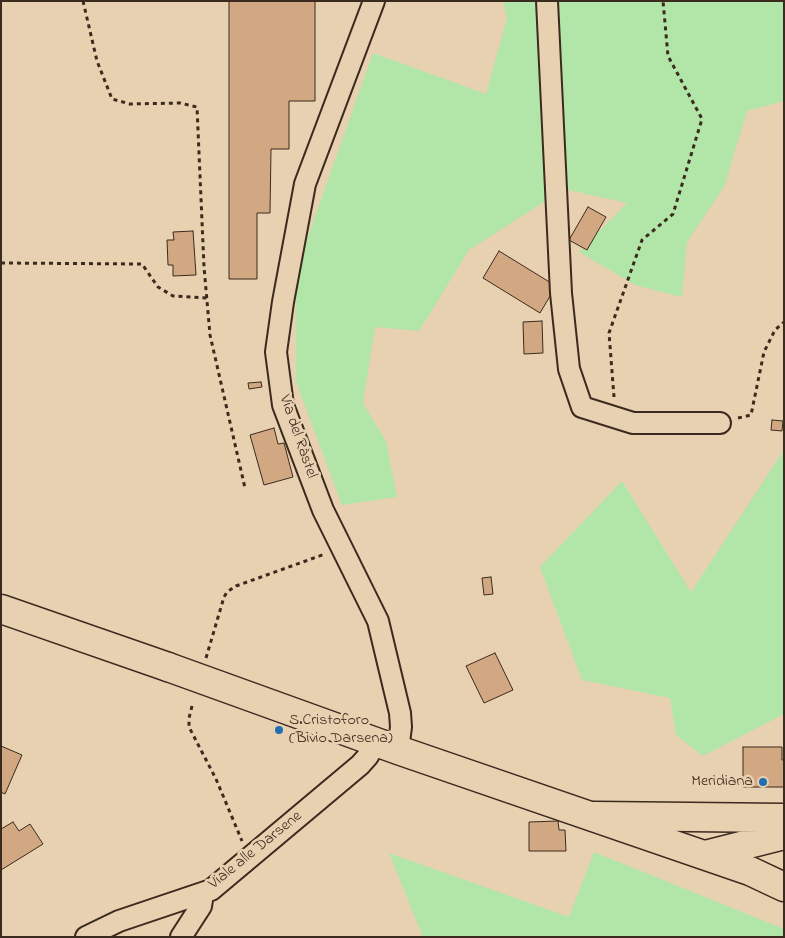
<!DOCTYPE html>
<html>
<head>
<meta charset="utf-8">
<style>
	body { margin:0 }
	#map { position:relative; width:785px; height:938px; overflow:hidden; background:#e8d1b1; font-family:"Indie Flower",sans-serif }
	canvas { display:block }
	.frame { position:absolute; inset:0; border:2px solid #3b2a1e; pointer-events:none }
</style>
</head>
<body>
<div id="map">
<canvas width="785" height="938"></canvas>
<div class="frame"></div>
</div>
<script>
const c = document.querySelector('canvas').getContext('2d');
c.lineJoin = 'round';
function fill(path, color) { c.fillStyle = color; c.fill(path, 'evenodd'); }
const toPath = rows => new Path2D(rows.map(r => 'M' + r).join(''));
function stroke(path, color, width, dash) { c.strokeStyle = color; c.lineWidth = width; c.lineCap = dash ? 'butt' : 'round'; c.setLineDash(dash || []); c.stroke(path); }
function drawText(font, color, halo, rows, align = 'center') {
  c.font = font + ' "Indie Flower",sans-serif'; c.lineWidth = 5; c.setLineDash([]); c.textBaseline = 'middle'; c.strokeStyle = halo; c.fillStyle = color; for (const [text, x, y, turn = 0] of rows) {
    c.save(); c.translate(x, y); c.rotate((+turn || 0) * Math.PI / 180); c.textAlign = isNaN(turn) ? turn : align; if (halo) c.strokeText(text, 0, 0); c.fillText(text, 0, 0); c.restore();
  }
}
const green = toPath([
	[503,1,784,1,784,101,747,111,724,187,687,242,682,297,635,285,579,252,627,203,564,189,469,250,419,331,375,327,363,403,386,441,397,497,342,505,296,382,296,270,373,53,486,94,507,18],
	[784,450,784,714,703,756,676,735,670,698,582,680,540,567,622,481,691,592],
	[594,852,784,929,784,937,423,937,389,853,569,917]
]);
const building = toPath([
	[229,1,315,1,315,101,289,101,289,149,271,149,270,213,257,213,257,279,229,279,229,1],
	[588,207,606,217,587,250,569,240,588,207],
	[193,231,196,275,173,276,173,265,168,265,167,240,174,240,173,232,193,231],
	[499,251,556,286,540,313,483,278,499,251],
	[542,321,543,353,524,354,523,322,542,321],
	[261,382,262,387,249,389,248,383,261,382],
	[772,420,783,421,782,431,771,430,772,420],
	[274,428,278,444,284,443,293,477,264,485,250,435,274,428],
	[491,577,493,594,484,595,482,578,491,577],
	[495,653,513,690,484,703,466,666,495,653],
	[1,746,22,755,5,794,1,792,1,746],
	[743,747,782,747,782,760,784,760,784,787,743,787,743,747],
	[558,821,559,830,565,830,566,851,529,851,529,822,558,821],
	[13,822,19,831,30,824,43,844,1,870,1,829,13,822]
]);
const path = toPath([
	[83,1,97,61,112,99,130,104,180,103,197,107,204,267,210,335,245,488],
	[1,263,142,264,158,287,173,296,207,298],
	[614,397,609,333,642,240,673,214,702,119,668,56,663,1],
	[738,418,751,415,764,352,775,330,784,322],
	[206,658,224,597,227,592,236,586,325,554],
	[192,706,189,718,189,727,216,779,242,841]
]);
const street = toPath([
	[374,1,305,184,283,302,276,352,283,405,323,510,378,621,400,713,401,727,398,750],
	[547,1,561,293,569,369,582,407,633,423,720,423],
	[86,937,119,921,211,890,360,765,368,756,376,742],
	[181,937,201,906,203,894]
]);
const secondary = toPath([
	[595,816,784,818],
	[705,855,784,835]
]);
const primary = toPath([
	[168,667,398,750,750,871,784,887]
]);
const highway = toPath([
	[1,609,168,667]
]);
const markers = [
	[279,730,5,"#1f6fb2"],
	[763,782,5,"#1f6fb2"]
];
const streetNames = [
	["Via del Ràstel",297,437,71],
	["Viale alle Darsene",256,851,-39]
];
const poiNames = [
	["S.Cristoforo",289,721],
	["(Bivio Darsena)",289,739],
	["Meridiana",753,782,"right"]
];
fill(green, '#b1e6a8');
fill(building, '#d2a883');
stroke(building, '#3b2a1e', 1);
stroke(street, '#3b2a1e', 24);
stroke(secondary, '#3b2a1e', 31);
stroke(primary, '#3b2a1e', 31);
stroke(highway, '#3b2a1e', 31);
stroke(path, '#3b2a1e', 3, [4, 4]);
stroke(street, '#e8d1b1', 20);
stroke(secondary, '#e8d1b1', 28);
stroke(primary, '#e8d1b1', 28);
stroke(highway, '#e8d1b1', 28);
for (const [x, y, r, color] of markers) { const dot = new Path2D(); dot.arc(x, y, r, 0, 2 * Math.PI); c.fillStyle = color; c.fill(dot); stroke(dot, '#e8d1b1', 2); }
drawText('16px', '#3b2a1e', '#e8d1b1', streetNames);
drawText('16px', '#3b2a1e', '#e8d1b1', poiNames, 'left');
</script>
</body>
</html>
